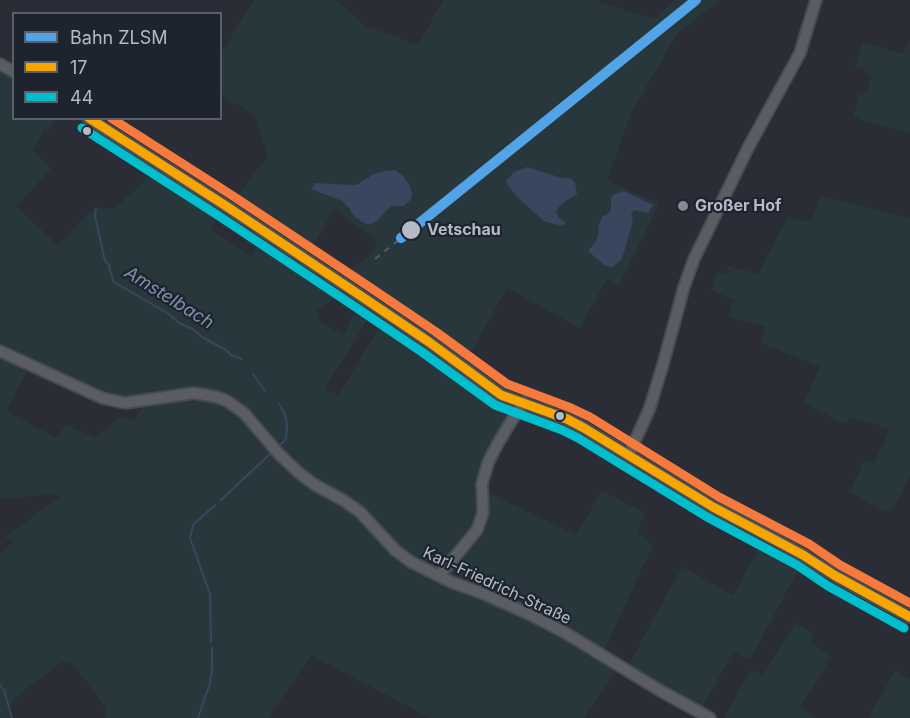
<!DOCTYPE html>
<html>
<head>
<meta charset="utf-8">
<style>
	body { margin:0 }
	#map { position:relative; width:910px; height:718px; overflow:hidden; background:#2a2d35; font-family:Inter,sans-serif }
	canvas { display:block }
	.legend { position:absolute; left:12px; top:12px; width:210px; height:108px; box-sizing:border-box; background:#1e242f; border:2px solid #5a606b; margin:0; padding:8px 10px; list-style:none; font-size:18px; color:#b4bac6 }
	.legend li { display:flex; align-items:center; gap:12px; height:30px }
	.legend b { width:30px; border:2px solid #5a606b }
</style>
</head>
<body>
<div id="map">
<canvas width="910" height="718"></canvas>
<ul class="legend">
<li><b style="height:8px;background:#53a3e8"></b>Bahn ZLSM</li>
<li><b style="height:8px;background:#f7a600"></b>17</li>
<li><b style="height:8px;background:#00becd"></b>44</li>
</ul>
</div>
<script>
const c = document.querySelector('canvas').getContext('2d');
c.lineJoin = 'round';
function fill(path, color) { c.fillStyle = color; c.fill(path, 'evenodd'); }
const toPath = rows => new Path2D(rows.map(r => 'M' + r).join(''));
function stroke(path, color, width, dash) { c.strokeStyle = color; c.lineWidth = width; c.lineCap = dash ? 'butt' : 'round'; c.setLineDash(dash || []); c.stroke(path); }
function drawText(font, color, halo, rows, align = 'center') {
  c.font = font + ' Inter,sans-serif'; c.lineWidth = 4.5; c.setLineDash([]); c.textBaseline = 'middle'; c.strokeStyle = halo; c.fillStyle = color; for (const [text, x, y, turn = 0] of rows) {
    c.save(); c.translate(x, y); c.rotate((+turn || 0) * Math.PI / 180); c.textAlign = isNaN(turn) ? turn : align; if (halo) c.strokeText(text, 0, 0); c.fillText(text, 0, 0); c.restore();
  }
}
const green = toPath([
	[254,0,336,0,366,26,418,45,443,0,595,0,653,19,675,0,720,0,677,34,632,111,607,180,659,204,618,287,607,279,580,328,507,288,464,364,395,313,397,310,363,282,356,287,341,278,375,250,376,240,334,209,307,256,231,204,268,155,254,115,221,95,220,55],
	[374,174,404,206,391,206,378,220,370,225,362,222,352,214,350,209,342,201,311,189,315,183,356,185],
	[910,39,910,133,860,119,853,115,858,103,857,92,866,94,871,77,865,71,854,67,863,42,903,54],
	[0,71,13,79,14,118,54,119,48,130,44,129,33,151,51,169,16,206,58,245,95,207,114,209,158,168,222,208,211,230,251,256,264,238,343,292,317,311,319,322,344,335,359,302,373,311,325,388,338,395,385,319,490,395,514,406,488,456,487,492,576,535,602,491,645,513,637,532,653,545,601,657,617,667,584,718,430,718,311,655,268,718,106,718,105,708,74,664,62,662,13,699,10,708,13,718,0,718,0,553,15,541,4,538,60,496,55,494,0,499,0,356,28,369,6,411,57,438,65,425,96,438,120,416,134,420,142,407,187,398,194,390,125,399,104,392,0,347],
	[821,196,859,205,910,219,910,477,891,511,884,511,849,492,860,471,863,461,874,463,890,429,852,417,843,423,804,403,820,367,761,343,766,327,728,316,734,299,711,290,717,272,728,275,730,271,726,269,727,266,760,274,760,271,769,252,787,219,811,222],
	[762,543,802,563,750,660,733,652,700,711,627,667,682,567,733,595],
	[795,623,815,634,810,642,832,656,800,707,816,718,724,718,751,669,763,675],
	[895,671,910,679,910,718,868,718]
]);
const water = toPath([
	[527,167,562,178,570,178,575,183,577,194,563,203,558,208,556,213,559,218,565,222,565,224,561,226,544,221,517,197,507,184,507,180,514,172],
	[395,170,403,176,410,186,412,194,411,199,404,206,391,206,378,220,370,225,362,222,352,214,350,209,342,201,311,189,315,183,356,185,374,174,385,171],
	[624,191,653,205,648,213,634,210,631,215,633,221,622,259,612,267,606,266,588,251,596,241,599,233,598,227,602,217,609,213,611,208,611,197,615,194]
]);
const stream = toPath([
	[96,209,95,216,105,261,110,266,109,268,114,282,169,314,179,323,193,329,202,337,226,350,231,355,242,359],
	[253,374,265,391],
	[279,404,285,414,287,426,286,439,280,445],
	[221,500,271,453],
	[211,642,210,594,190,538,193,525,215,505],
	[0,685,4,690,12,718],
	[198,718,210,683,212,671,212,648]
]);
const minor = toPath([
	[0,64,14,72],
	[88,118,226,206,355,292,429,342,501,395,567,419,584,428,713,507,765,534,803,555,834,575,910,617],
	[0,351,102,398,125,403,194,393,217,397,227,401,244,413,279,454,298,472,315,485,343,500,360,512,395,550,411,562,451,582,484,594,531,615,564,632,659,690,710,718],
	[629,454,649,410,662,368,684,287,694,259,748,148,800,53,816,0],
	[439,576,477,530,483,513,482,484,488,463,498,443,523,402]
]);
const rail = toPath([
	[375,259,401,238]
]);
const bus1 = toPath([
	[89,118,226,206,355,292,429,342,501,395,567,419,584,428,713,507,803,555,834,575,910,617]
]);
const bus2 = toPath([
	[82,128,219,216,348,302,422,352,495,405,562,430,578,438,707,517,797,565,828,586,904,628]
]);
const bus3 = toPath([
	[111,118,233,196,362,282,436,332,507,384,571,408,590,417,719,497,809,544,840,565,910,603]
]);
const rail1 = toPath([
	[401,238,696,0]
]);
const markers = [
	[87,131,5,"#b4bac6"],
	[683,206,6,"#848993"],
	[411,230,10,"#b4bac6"],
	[560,416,5,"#b4bac6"]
];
const poiNames = [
	["Großer Hof",695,206]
];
const stopNames = [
	["Vetschau",427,230]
];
const streetNames = [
	["Karl-Friedrich-Straße",497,586,25]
];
const waterNames = [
	["Amstelbach",169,298,32]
];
fill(green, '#28373b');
fill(water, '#3a465d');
stroke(stream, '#3a465d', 2);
stroke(minor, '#484a4f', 14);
stroke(minor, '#5a5d63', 10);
stroke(rail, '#585b61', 2, [6, 6]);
stroke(bus1, '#f7a600', 9);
stroke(bus2, '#00becd', 9);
stroke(bus3, '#f6793e', 9);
stroke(rail1, '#53a3e8', 10);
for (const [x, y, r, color] of markers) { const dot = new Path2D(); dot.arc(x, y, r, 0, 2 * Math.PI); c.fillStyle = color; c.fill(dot); stroke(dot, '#1e242f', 2); }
drawText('bold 16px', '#b4bac6', '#1e242f', poiNames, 'left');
drawText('bold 16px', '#b4bac6', '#1e242f', stopNames, 'left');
drawText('16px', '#b4bac6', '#1e242f', streetNames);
drawText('italic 18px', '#7f8eaa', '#1e242f', waterNames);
</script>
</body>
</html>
